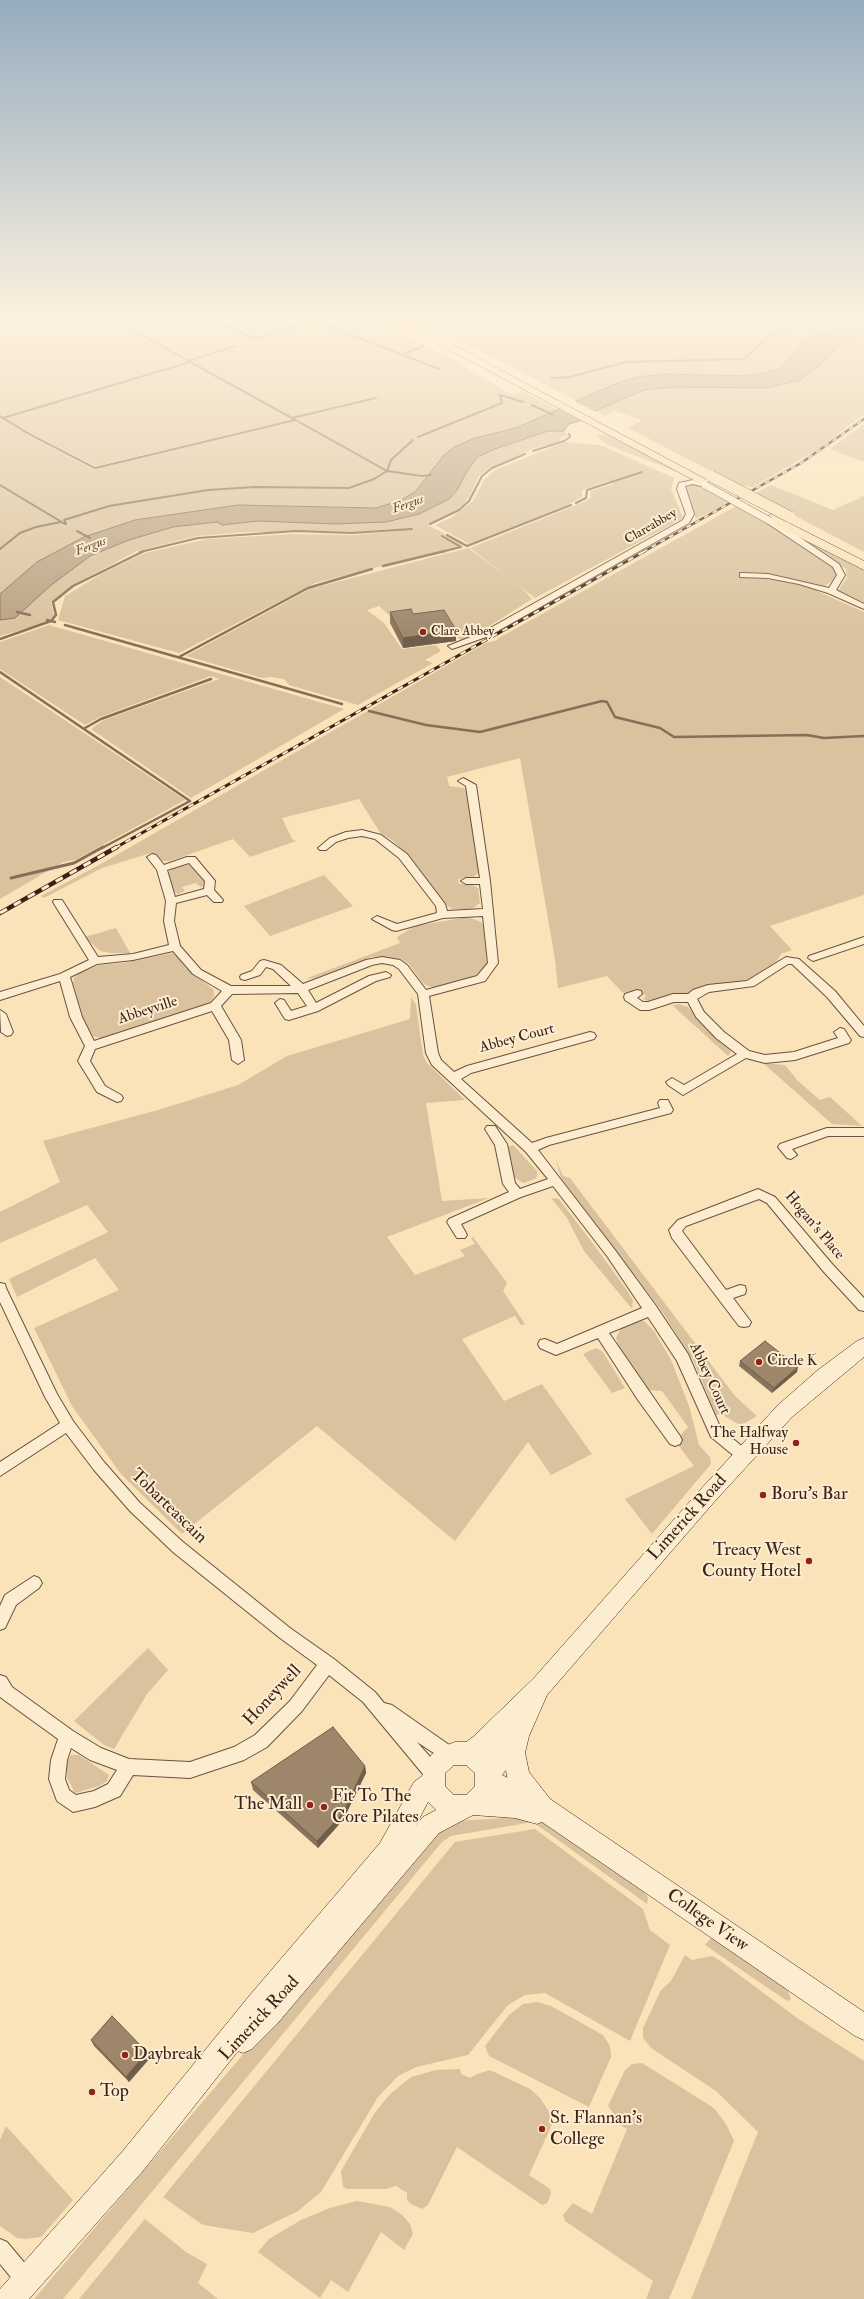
<!DOCTYPE html>
<html>
<head>
<meta charset="utf-8">
<style>
	body { margin:0 }
	canvas { display:block; background:#fae3b8 }
</style>
</head>
<body>
<canvas width="864" height="2299"></canvas>
<script>
const c = document.querySelector('canvas').getContext('2d');
c.lineJoin = 'round';
function fill(path, color) { c.fillStyle = color; c.fill(path, 'evenodd'); }
const toPath = rows => new Path2D(rows.map(r => 'M' + r).join(''));
function stroke(path, color, width, dash) { c.strokeStyle = color; c.lineWidth = width; c.lineCap = dash ? 'butt' : 'round'; c.setLineDash(dash || []); c.stroke(path); }
function drawText(font, color, halo, rows, align = 'center') {
  c.font = font + ' "IM FELL Double Pica",serif'; c.lineWidth = 4; c.setLineDash([]); c.textBaseline = 'middle'; c.strokeStyle = halo; c.fillStyle = color; for (const [text, x, y, turn = 0] of rows) {
    c.save(); c.translate(x, y); c.rotate((+turn || 0) * Math.PI / 180); c.textAlign = isNaN(turn) ? turn : align; if (halo) c.strokeText(text, 0, 0); c.fillText(text, 0, 0); c.restore();
  }
}
const green = toPath([
	[0,317,377,317,513,395,522,391,558,410,516,428,475,438,444,455,428,475,384,471,426,478,415,492,399,501,376,508,348,509,238,505,135,520,0,594],
	[290,420,93,469,25,434,30,433,96,466],
	[414,317,864,317,864,323,831,330,804,343,780,368,763,373,746,376,664,374,638,377,617,383,577,401],
	[864,336,864,414,820,448,753,487,738,485,628,428,642,420,614,411,606,416,595,411,644,390,676,387,766,388,820,365,843,341],
	[864,424,864,462,830,449],
	[548,431,564,431,568,435,561,437,559,442,535,448,491,467,479,476,470,495,463,505,447,516,428,525,465,545,315,583,179,653,58,620,65,596,103,573,145,553,207,539,293,534,355,535,415,529,359,532,247,532,198,536,137,551,71,586,51,602,54,616,51,619,47,619,47,621,38,625,0,636,0,620,15,618,50,586,90,556,129,540,173,527,217,522,222,525,258,521,335,524,386,522,457,490,466,473,477,457,495,449],
	[598,435,608,435,680,473,608,445,597,437],
	[565,442,600,445,674,478,671,489,684,520,682,519,535,598,470,548,586,501,591,497,590,491,613,484,608,481,582,490,582,497,565,506,469,544,435,525,451,518,473,501,485,479,495,470],
	[692,483,702,486,731,501,696,519,684,489],
	[771,485,833,510,864,496,864,552,754,494],
	[738,505,764,520,833,567,837,574,835,579,817,591,864,612,864,895,770,926,792,950,781,954,777,961,751,981,650,1002,643,999,646,996,637,989,623,993,607,976,558,988,555,959,520,758,447,777,449,786,464,788,467,792,479,873,473,877,458,879,459,884,471,884,478,888,480,903,472,909,452,909,444,903,406,853,392,840,381,834,359,799,282,818,292,839,296,841,250,857,233,839,170,861,163,861,151,853,102,868,44,898,41,896,99,865,486,643,498,640,497,639],
	[799,536,864,570,864,603,840,591,839,589,847,578,846,569],
	[468,548,520,586,532,599,472,637,460,640,447,619,394,620,379,606,367,610,384,623,402,649,436,645,441,651,425,660,433,663,358,705,289,685,284,679,271,677,262,678,186,656,310,589],
	[49,625,344,709,191,798,91,729,104,720,219,679,211,676,100,717,85,725,0,669,0,642],
	[0,677,185,800,75,860,63,862,0,899],
	[189,865,206,884,201,887,195,883,182,887,185,891,178,894,174,892,168,874,171,869,178,866],
	[324,875,353,906,270,936,244,906],
	[468,917,481,922,485,926,487,965,472,978,436,988,428,986,422,982,409,964,401,959,385,957,371,957,315,978,305,979,400,943,397,937,415,926],
	[116,928,130,953,110,953,100,951,85,937],
	[172,953,178,957,185,967,214,990,214,996,211,1001,206,1005,110,1037,100,1038,93,1036,81,1015,73,983,74,978,79,973,100,965,123,963],
	[411,997,416,1005,423,1055,427,1063,465,1100,426,1103,442,1201,489,1198,387,1237,415,1275,465,1256,460,1250,475,1244,471,1238,473,1237,507,1283,503,1291,525,1324,521,1325,515,1316,462,1339,504,1401,542,1384,592,1454,551,1475,528,1442,455,1541,317,1426,182,1534,121,1474,72,1406,34,1328,119,1290,95,1258,17,1297,9,1279,108,1232,87,1205,0,1243,0,1212,60,1182,43,1141,158,1110,238,1085,287,1056,410,1019],
	[679,1004,688,1007,716,1039,728,1048,731,1052,728,1056,672,1005],
	[763,1063,785,1065,798,1081,820,1100,830,1097,862,1126,832,1124],
	[513,1145,537,1171,537,1176,535,1179,523,1183,514,1177,508,1147],
	[556,1160,563,1176,570,1178,735,1396,757,1416,745,1423,738,1424,721,1414,716,1415,693,1360,661,1310,561,1178],
	[551,1198,559,1199,597,1249,626,1289,633,1300,632,1309,584,1251,567,1218],
	[644,1321,654,1331,671,1360,689,1406,699,1445,710,1457,711,1464,652,1534,625,1499,694,1466,675,1441,688,1427,662,1391,650,1390,643,1385,619,1346,616,1338,621,1328,634,1322],
	[596,1348,603,1352,625,1388,612,1393,583,1354],
	[148,1648,168,1670,147,1694,114,1749,104,1745,74,1721],
	[71,1755,79,1755,109,1775,107,1781,99,1786,75,1793,67,1777,67,1762],
	[535,1816,643,1890,648,1898,647,1904,533,1822,451,1836,442,1842,63,2299,34,2299,429,1837,456,1821],
	[535,1829,643,1909,650,1930,670,1945,630,2041,545,1993,525,1995,508,2005,468,2055,416,2067,398,2076,378,2097,321,2192,298,2211,253,2233,203,2225,163,2197,455,1842],
	[711,1938,718,1939,787,1989,791,1999,787,2001,705,1945],
	[685,1955,692,1960,712,1956,719,1960,800,2020,864,2061,864,2299,691,2299,758,2132,716,2091,651,2048,643,2038,643,2028,661,1990,671,1981],
	[538,2002,551,2006,603,2035,610,2046,611,2057,589,2107,489,2056,485,2046,509,2015,523,2004],
	[642,2063,714,2108,726,2124,734,2141,669,2299,646,2299,653,2281,565,2221,563,2215,573,2203,592,2214,627,2129,615,2122,614,2114,608,2106,625,2070,632,2064],
	[460,2069,461,2074,470,2078,477,2074,490,2070,530,2089,540,2098,550,2113,553,2122,529,2175,550,2189,551,2194,547,2203,542,2205,457,2147,428,2205,422,2209,411,2204,407,2200,407,2193,396,2186,386,2189,348,2189,343,2187,341,2171,374,2114,389,2095,411,2077,436,2070],
	[6,2126,73,2200,41,2237,25,2239,17,2238,0,2226,0,2140],
	[357,2201,390,2207,401,2214,410,2224,413,2234,404,2250,381,2232,348,2292,331,2280,320,2298,258,2252,269,2239,301,2220,330,2208],
	[145,2219,186,2252,207,2264,198,2283,218,2299,79,2299]
]);
const water = toPath([
	[864,323,864,336,843,341,820,365,800,380,766,388,676,387,644,390,595,411,580,421,569,424,564,431,548,431,495,449,477,457,466,473,457,490,449,499,419,514,386,522,335,524,258,521,222,525,217,522,173,527,129,540,90,556,50,586,15,618,0,620,0,594,37,562,84,537,135,520,238,505,376,508,399,501,415,492,444,455,454,447,475,438,516,428,617,383,638,377,664,374,746,376,763,373,780,368,804,342,817,334,864,323]
]);
const pier = toPath([
	[574,401,596,412,583,422,557,408]
]);
const streamFar2 = toPath([
	[111,317,190,362],
	[305,317,439,369],
	[211,318,255,339,314,321],
	[404,354,423,346],
	[188,361,236,346],
	[551,378,570,377,626,362,744,359,763,341,780,331,814,317],
	[376,398,292,418,387,471,391,460,413,440],
	[532,405,553,415],
	[0,416,29,434,95,468,295,420],
	[3,418,190,362,292,418],
	[418,437,502,403,500,395,523,402],
	[533,451,564,441,570,437,569,434],
	[0,485,65,524],
	[576,503,586,498,587,490,642,472],
	[66,524,64,520,109,506,208,490,255,487,349,488,374,479,387,471,422,476,431,475],
	[430,524,459,510,469,501,482,476,492,468,525,454],
	[77,531,90,538],
	[447,535,467,546,571,505],
	[0,549,20,533,36,527,61,522],
	[140,552,198,538,296,531,352,533,412,529],
	[441,552,461,547,442,536]
]);
const streamFar1 = toPath([
	[383,566,445,551],
	[17,612,30,615],
	[47,620,55,622],
	[65,625,342,704],
	[0,639,51,621,56,615,53,602,73,586,144,551],
	[179,657,308,588,372,569],
	[0,672,190,801,102,848],
	[369,711,426,725,480,732,602,701,607,702,615,717,660,728,674,737,807,735,824,738,864,736],
	[85,728,101,719,211,679]
]);
const stream = toPath([
	[11,878,74,863,103,847]
]);
const street = toPath([
	[693,480,709,485,705,487,693,484,685,486,694,514,689,523,489,636,452,649,448,646,483,632,683,520,686,514,677,489,679,483,693,480],
	[767,519,773,519,839,564,845,575,836,590,864,604,864,609,828,593,799,584,768,578,740,577,740,573,743,573,768,574,829,588,837,575,833,567,767,523,767,519],
	[463,778,476,785,490,881,498,963,485,981,429,996,438,1053,441,1060,454,1072,467,1066,590,1032,594,1033,596,1036,594,1039,471,1073,461,1079,532,1143,546,1138,660,1108,658,1103,660,1100,668,1100,673,1110,671,1113,549,1145,538,1150,615,1250,656,1306,688,1354,721,1429,749,1452,751,1456,749,1460,744,1462,739,1460,711,1437,677,1361,648,1317,609,1333,680,1436,682,1440,680,1444,675,1446,670,1444,638,1400,598,1338,556,1355,540,1348,538,1344,540,1340,545,1339,557,1344,642,1308,607,1256,553,1186,521,1197,461,1224,467,1235,465,1238,457,1238,447,1222,449,1219,509,1192,503,1184,495,1145,485,1129,487,1126,495,1126,507,1144,515,1183,520,1189,548,1179,526,1152,432,1065,426,1053,418,994,399,969,393,965,382,963,372,965,308,990,316,1003,369,976,386,972,391,975,390,977,376,981,318,1011,289,1020,285,1019,275,1003,280,999,284,1000,291,1011,307,1006,298,993,232,994,221,1006,241,1040,244,1060,238,1064,232,1060,229,1040,212,1011,95,1049,90,1061,105,1086,121,1095,123,1098,121,1101,117,1102,97,1092,78,1061,85,1046,70,1017,60,981,0,1000,0,992,60,974,89,960,53,902,54,900,62,900,98,957,133,954,169,945,164,921,166,901,157,870,147,857,152,854,156,855,164,865,187,857,195,857,215,881,214,890,223,900,222,902,214,902,207,895,176,903,174,921,180,946,201,970,231,986,291,986,273,969,266,967,260,975,245,980,241,979,240,977,241,975,252,971,260,961,264,960,281,965,303,984,366,960,382,957,400,960,407,965,426,990,477,976,488,963,483,916,443,918,396,931,392,930,372,919,377,916,397,924,437,913,436,906,399,858,375,839,362,836,348,838,336,842,326,850,320,850,318,848,330,838,346,832,362,830,381,835,407,854,445,904,447,911,483,909,480,884,466,884,461,881,466,878,480,878,466,786,458,781,463,778],
	[189,863,205,881,204,889,175,897,167,870,189,863],
	[173,951,193,974,222,991,211,1003,94,1041,82,1017,70,977,97,964,133,960,173,951],
	[864,937,864,944,813,961,808,958,809,956,864,937],
	[786,957,799,959,835,991,864,1026,864,1037,860,1036,827,997,792,964,788,964,754,986,709,992,697,999,704,1012,724,1032,749,1051,765,1055,794,1052,838,1038,834,1032,840,1028,844,1029,849,1037,851,1040,849,1043,795,1060,765,1063,746,1058,683,1095,668,1085,666,1082,672,1078,684,1085,737,1054,716,1038,696,1017,688,1002,674,1002,649,1010,640,1010,625,1000,624,997,625,994,637,990,641,991,642,994,637,998,643,1002,648,1002,673,994,688,994,693,990,708,985,747,981,786,957],
	[0,1010,6,1014,13,1032,11,1035,7,1036,1,1032,0,1010],
	[827,1128,864,1128,864,1136,828,1136,792,1149,797,1155,791,1159,787,1158,778,1147,780,1144,827,1128],
	[758,1189,775,1197,833,1265,864,1298,864,1311,859,1310,823,1271,767,1203,759,1199,686,1226,682,1231,726,1290,740,1285,745,1286,746,1290,745,1294,733,1298,751,1322,749,1326,744,1327,739,1326,672,1238,669,1230,678,1220,758,1189],
	[0,1283,5,1284,6,1288,57,1394,73,1421,104,1462,140,1503,183,1542,290,1628,334,1659,375,1692,384,1703,392,1705,455,1749,457,1755,455,1761,449,1763,417,1742,439,1767,441,1773,439,1779,433,1781,427,1779,363,1702,329,1675,302,1711,267,1747,244,1760,190,1778,133,1775,120,1796,95,1807,73,1812,57,1801,49,1779,51,1760,58,1739,0,1697,0,1675,6,1677,12,1687,73,1731,101,1748,129,1759,190,1762,234,1747,255,1735,290,1701,317,1665,280,1638,173,1552,130,1511,94,1470,66,1433,0,1476,0,1462,60,1423,45,1397,0,1302,0,1283],
	[71,1748,90,1760,117,1770,108,1784,94,1791,76,1795,69,1790,65,1779,67,1760,71,1748],
	[34,1576,39,1578,42,1583,39,1588,16,1605,5,1628,0,1630,0,1606,5,1595,34,1576],
	[0,2239,7,2242,33,2273,36,2280,33,2287,26,2290,19,2287,0,2264,0,2239]
]);
const secondary = toPath([
	[864,1338,864,1357,792,1417,715,1501,547,1695,529,1736,525,1753,529,1772,550,1799,864,2012,864,2040,855,2036,542,1822,537,1824,515,1818,473,1815,439,1833,277,2024,252,2049,243,2053,238,2051,142,2172,29,2299,0,2299,0,2289,122,2152,250,1995,380,1843,414,1782,422,1776,431,1755,442,1747,455,1742,466,1742,473,1737,534,1678,701,1489,778,1405,818,1370,857,1341,864,1338],
	[454,1765,466,1765,475,1773,475,1786,466,1795,454,1795,445,1786,445,1773,454,1765],
	[506,1770,507,1777,508,1778,502,1775,506,1770],
	[428,1802,436,1810,423,1817,416,1825,428,1802]
]);
const primary = toPath([
	[388,317,401,317,709,481,707,483,699,483,388,317],
	[771,514,864,561,864,570,767,521,765,518,771,514]
]);
const railFar2 = toPath([
	[643,552,801,463,864,419]
]);
const railFar1 = toPath([
	[115,848,645,551]
]);
const rail = toPath([
	[0,913,117,847]
]);
const streetBridge = toPath([
	[705,485,770,521]
]);
const primaryBridge = toPath([
	[711,476,790,517]
]);
const wall = toPath([
	[390,612,413,614,456,630,456,641,403,648,390,623],
	[740,1361,797,1372,772,1393,739,1366],
	[365,1766,366,1773,343,1820,318,1848,253,1790,251,1782],
	[91,2040,147,2052,150,2058,129,2082,94,2046]
]);
const shadedWall = toPath([
	[456,630,456,641,403,648,403,638],
	[798,1367,797,1372,772,1393,774,1388],
	[365,1766,366,1773,343,1820,318,1848,317,1841],
	[147,2052,150,2058,129,2082,126,2077]
]);
const building = toPath([
	[411,609,413,614,444,610,456,630,403,638,390,612,411,609],
	[765,1341,798,1367,774,1388,740,1361,765,1341],
	[333,1727,365,1766,343,1813,317,1841,251,1782,333,1727],
	[112,2016,147,2052,126,2077,91,2040,112,2016]
]);
const markers = [
	[423,632,4,"#8f2418"],
	[759,1362,4,"#8f2418"],
	[796,1443,4,"#8f2418"],
	[763,1495,4,"#8f2418"],
	[809,1561,4,"#8f2418"],
	[310,1805,4,"#8f2418"],
	[324,1807,4,"#8f2418"],
	[125,2055,4,"#8f2418"],
	[92,2092,4,"#8f2418"],
	[542,2129,4,"#8f2418"]
];
const farWaternames = [
	["Fergus",408,505,-19],
	["Fergus",91,547,-21]
];
const farStreetnames = [
	["Clareabbey",651,527,-30]
];
const farPoinames = [
	["Clare Abbey",431,632]
];
const streetNames = [
	["Abbeyville",148,1011,-18],
	["Abbey Court",517,1039,-15],
	["Hogan's Place",814,1226,50],
	["Abbey Court",709,1379,65]
];
const poiNames = [
	["Circle K",767,1362],
	["The Halfway",788,1434,"right"],
	["House",788,1451,"right"]
];
const nearPoinames = [
	["Boru's Bar",771,1495],
	["Treacy West",801,1551,"right"],
	["County Hotel",801,1572,"right"],
	["Fit To The",332,1797],
	["Core Pilates",332,1818],
	["The Mall",302,1805,"right"],
	["Daybreak",133,2055],
	["Top",100,2092],
	["St. Flannan's",550,2119],
	["College",550,2140]
];
const nearStreetnames = [
	["Tobarteascain",168,1507,44],
	["Limerick Road",688,1518,-48],
	["Honeywell",273,1696,-47],
	["College View",707,1921,35],
	["Limerick Road",260,2019,-47]
];
fill(green, '#d9c29d');
fill(water, '#b9a182');
stroke(water, '#866e58', 1);
fill(pier, '#fae3b8');
stroke(streamFar2, '#866e58', 2);
stroke(streamFar1, '#866e58', 2.5);
stroke(stream, '#866e58', 3);
stroke(street, '#6a5240', 2);
stroke(secondary, '#3a2218', 1);
stroke(primary, '#3a2218', 1);
fill(street, '#fcedd1');
fill(secondary, '#fcedd1');
fill(primary, '#fae3b8');
stroke(railFar2, '#3a2218', 2.5);
stroke(railFar1, '#3a2218', 3);
stroke(rail, '#3a2218', 4.5);
stroke(railFar2, '#fcedd1', 1.5, [5]);
stroke(railFar1, '#fcedd1', 2, [6]);
stroke(rail, '#fcedd1', 3, [8]);
stroke(streetBridge, '#6a5240', 8, []);
stroke(primaryBridge, '#3a2218', 12, []);
stroke(streetBridge, '#fcedd1', 7);
stroke(primaryBridge, '#fae3b8', 11);
fill(wall, '#88735c');
fill(shadedWall, '#6f5e4b');
fill(building, '#9e866b');
stroke(building, '#6f5e4b', 1);
const sky = c.createLinearGradient(0, 0, 0, 639);
sky.addColorStop(0, '#95acbf');
sky.addColorStop(0.5, '#fdf2df');
sky.addColorStop(1, '#fdf2df00');
c.fillStyle = sky;
c.fillRect(0, 0, 864, 639);
for (const [x, y, r, color] of markers) { const dot = new Path2D(); dot.arc(x, y, r, 0, 2 * Math.PI); c.fillStyle = color; c.fill(dot); stroke(dot, '#fcedd1', 1.5); }
drawText('italic 13px', '#664e3d', '#fcedd1', farWaternames);
drawText('13px', '#3a2218', '#fcedd1', farStreetnames);
drawText('13px', '#3a2218', '#fcedd1', farPoinames, 'left');
drawText('15px', '#3a2218', '#fcedd1', streetNames);
drawText('15px', '#3a2218', '#fcedd1', poiNames, 'left');
drawText('18px', '#3a2218', '#fcedd1', nearPoinames, 'left');
drawText('18px', '#3a2218', '#fcedd1', nearStreetnames);
</script>
</body>
</html>
